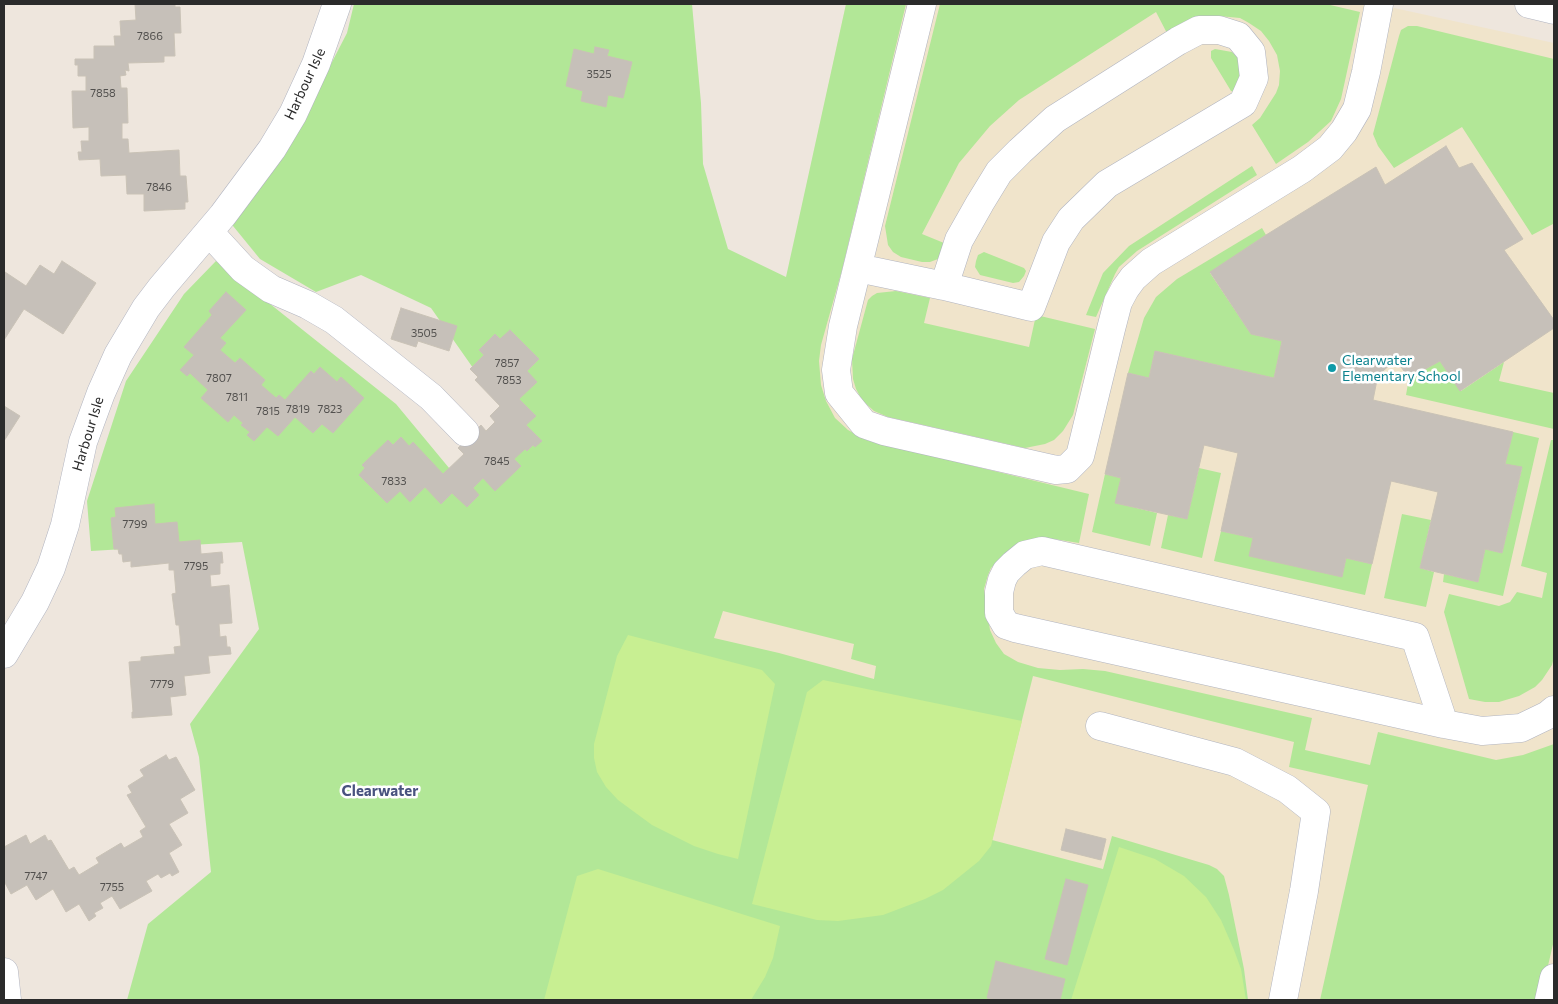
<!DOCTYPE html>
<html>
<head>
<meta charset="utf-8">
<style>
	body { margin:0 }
	#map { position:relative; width:1558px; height:1004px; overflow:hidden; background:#eee6dd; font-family:Commissioner,sans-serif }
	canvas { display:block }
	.frame { position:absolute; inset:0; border:5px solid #2b2b2b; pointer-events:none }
</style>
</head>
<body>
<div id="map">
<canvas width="1558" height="1004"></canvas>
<div class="frame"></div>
</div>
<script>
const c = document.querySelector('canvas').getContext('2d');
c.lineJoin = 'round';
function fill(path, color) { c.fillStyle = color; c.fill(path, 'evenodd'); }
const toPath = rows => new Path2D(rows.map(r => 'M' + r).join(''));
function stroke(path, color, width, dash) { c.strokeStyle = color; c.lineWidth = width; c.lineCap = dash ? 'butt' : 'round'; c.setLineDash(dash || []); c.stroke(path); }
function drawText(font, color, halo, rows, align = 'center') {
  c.font = font + ' Commissioner,sans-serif'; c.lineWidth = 5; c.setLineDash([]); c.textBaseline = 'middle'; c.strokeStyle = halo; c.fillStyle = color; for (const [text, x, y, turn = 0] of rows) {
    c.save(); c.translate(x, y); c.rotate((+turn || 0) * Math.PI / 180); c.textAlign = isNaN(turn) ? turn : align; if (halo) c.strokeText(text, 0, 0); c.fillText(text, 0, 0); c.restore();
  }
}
const education = toPath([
	[846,4,1376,4,1554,43,1554,1000,526,1000,712,620]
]);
const green = toPath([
	[354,4,692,4,701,103,703,164,728,249,786,277,846,4,906,4,842,270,821,345,819,361,821,385,826,401,835,418,848,430,866,440,1089,494,1079,543,1054,539,1038,539,1002,557,991,568,988,575,984,589,990,630,996,643,1004,654,1018,662,1038,668,1060,670,1083,669,1105,671,1312,718,1305,750,1370,765,1378,732,1496,760,1523,755,1554,744,1554,940,1540,1000,1320,1000,1368,785,1289,767,1294,742,1033,676,992,840,1103,869,1112,836,1209,865,1217,869,1224,876,1229,895,1244,969,1248,1000,127,1000,148,924,211,872,199,757,190,724,259,629,242,542,91,551,87,501,126,381,184,294,216,261,396,404,459,480,520,435,431,308,361,275,316,292,260,259,229,221,284,155,347,33],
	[723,611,854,644,851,659,876,666,874,679,779,653,714,638],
	[940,4,1326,4,1360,12,1341,99,1331,121,1308,142,1276,164,1252,125,1260,118,1276,93,1279,85,1280,71,1277,55,1269,41,1261,31,1249,23,1240,18,1219,16,1208,17,1169,37,1156,12,1019,100,990,126,959,163,922,234,944,243,941,254,938,259,930,262,922,262,901,257,893,252,888,245,885,226],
	[1408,26,1417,26,1554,59,1554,226,1553,224,1532,235,1462,127,1394,168,1378,146,1373,134,1399,36,1401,30],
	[1215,49,1232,52,1241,60,1245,71,1234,92,1231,91,1211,58,1211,51],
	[1252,166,1257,175,1137,251,1119,267,1115,274,1096,317,1086,315,1103,273,1129,246],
	[1262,228,1266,235,1210,273,1251,334,1282,341,1274,378,1155,351,1149,378,1128,373,1144,318,1156,297,1177,279],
	[984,252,1024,268,1026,271,1024,276,1019,282,1013,283,980,275,975,267,976,261,978,255],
	[896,291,930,298,924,323,1029,347,1036,315,1095,329,1073,415,1063,431,1054,440,1045,444,1025,448,888,417,874,411,862,400,856,389,853,379,852,359,868,300,872,296,877,293],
	[1440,361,1461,391,1504,362,1499,381,1554,393,1554,429,1406,395,1409,378],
	[1513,432,1539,438,1503,596,1443,582,1444,574,1478,582,1485,549,1502,553,1522,468,1505,464],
	[1551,440,1554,440,1554,657,1552,665,1542,680,1535,687,1519,696,1499,702,1485,702,1469,699,1444,612,1449,594,1499,606,1510,602,1517,592,1542,598,1547,573,1521,566],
	[1199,468,1221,473,1202,558,1161,548,1168,515,1187,519],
	[1105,474,1121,478,1116,503,1157,513,1150,546,1092,532],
	[1402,514,1431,520,1420,568,1434,572,1426,607,1384,598],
	[1221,531,1253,538,1342,576,1346,558,1372,564,1365,595,1214,561]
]);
const pitch = toPath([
	[628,635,762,670,775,684,738,859,718,854,694,846,652,825,618,800,606,787,597,772,594,758,594,744,617,656],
	[823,680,1022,721,991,846,979,861,943,890,925,899,883,915,838,921,817,920,752,904,807,692],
	[1119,847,1155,859,1184,876,1206,897,1221,920,1234,950,1241,969,1246,1000,1071,1000],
	[598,869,780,926,773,958,765,977,751,1000,544,1000,577,876]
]);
const building = toPath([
	[135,4,175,4,175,7,180,7,181,33,174,33,175,56,164,56,164,62,128,63,129,71,125,70,126,75,120,76,121,88,127,88,128,123,122,123,122,139,128,139,129,153,179,150,180,176,186,176,188,202,185,202,185,209,144,211,144,194,127,194,126,175,101,176,100,159,79,160,78,152,82,152,81,141,89,141,89,127,73,128,72,91,86,91,86,76,78,76,78,65,75,65,75,59,94,59,94,46,115,46,114,36,121,36,120,21,136,20,135,4],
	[595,47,609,50,607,56,632,62,623,98,608,95,606,107,581,101,583,91,566,86,574,49,594,54,595,47],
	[1446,146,1459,168,1472,163,1523,239,1504,250,1554,320,1554,328,1460,391,1440,361,1409,378,1396,360,1378,375,1373,400,1513,432,1505,464,1522,467,1502,553,1485,549,1478,582,1420,568,1438,492,1391,481,1372,564,1346,558,1342,577,1249,556,1253,538,1221,531,1238,453,1204,445,1187,519,1115,503,1121,478,1105,474,1128,373,1149,378,1155,351,1274,378,1282,341,1251,334,1210,272,1266,235,1376,167,1385,185,1446,146],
	[62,261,96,283,63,334,24,309,4,340,4,275,5,272,26,286,40,265,54,274,62,261],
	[226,292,246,310,220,338,226,343,220,350,235,363,240,358,265,380,261,385,276,398,279,395,285,400,311,371,314,374,320,367,337,382,341,377,364,398,333,433,322,424,313,433,295,417,278,436,267,427,254,441,247,435,250,432,241,425,243,423,234,415,228,422,201,398,208,390,190,373,187,376,180,370,194,355,184,347,212,315,209,311,226,292],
	[401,308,457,326,449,351,418,341,416,347,391,339,401,308],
	[510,330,539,359,527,371,537,382,519,399,536,416,526,425,542,441,535,447,533,445,527,451,525,449,514,459,521,466,495,491,483,478,473,488,479,495,467,507,452,493,441,504,425,487,410,502,400,491,387,503,359,475,365,468,362,465,388,440,393,445,401,437,409,446,413,442,443,474,464,454,458,448,481,425,486,431,495,422,490,416,500,406,475,380,478,377,470,369,484,355,479,350,495,334,500,339,510,330],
	[4,406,20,416,4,441,4,406],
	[154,504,155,524,177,522,179,542,200,540,201,554,222,552,223,563,220,563,220,574,210,575,211,587,229,585,232,623,219,624,220,637,226,636,227,647,230,647,231,654,208,656,210,673,184,676,186,695,170,697,172,715,132,718,132,712,133,712,129,662,141,661,141,657,175,654,174,647,181,646,179,625,176,625,172,594,176,593,174,570,169,570,169,563,131,567,131,561,123,562,122,554,119,554,118,549,114,549,111,518,116,517,115,508,154,504],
	[166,755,169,760,176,757,195,790,180,799,188,813,169,824,182,845,169,853,179,872,172,876,170,873,161,878,158,874,146,881,152,891,120,909,112,896,100,903,103,908,94,913,96,916,89,921,79,904,66,912,53,889,36,900,27,885,11,894,4,881,4,847,26,835,30,844,45,835,48,841,51,840,69,870,74,867,79,875,99,863,96,858,121,843,124,848,143,837,140,831,146,827,127,795,132,793,128,786,144,776,140,770,166,755],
	[1066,829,1106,839,1101,860,1061,850,1066,829],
	[1066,879,1088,885,1067,965,1045,959,1066,879],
	[996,961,1065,979,1060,1000,997,1000,987,998,996,961]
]);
const minor = toPath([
	[922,4,843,326,836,370,839,393,864,424,884,431,1056,470,1067,469,1080,456,1111,329,1118,302,1125,289,1133,278,1151,262,1302,169,1330,148,1344,131,1357,109,1366,72,1379,4],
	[1529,4,1554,10],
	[209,232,243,269,271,289,308,305,334,320,431,397,465,432],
	[858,268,944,286,1031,307,1056,242,1071,219,1107,184,1243,103,1254,78,1251,52,1238,36,1219,30,1199,30,1178,41,1055,119,1020,151,999,172,980,203,959,240,944,286],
	[4,654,35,602,51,568,65,525,83,442,101,393,118,355,146,308,162,287,223,215,272,149,293,114,316,64,337,4],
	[1444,724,1415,637,1042,551,1025,555,1014,564,1006,572,1002,580,999,592,999,613,1006,625,1015,628,1444,724,1482,731,1521,728,1548,715,1554,710],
	[1100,726,1235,762,1287,789,1316,812,1304,891,1283,1000],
	[4,972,7,1000],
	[1549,1000,1554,978]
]);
const markers = [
	[1332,368,5,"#0f9aa8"]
];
const numberNames = [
	["7866",150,36],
	["3525",599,74],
	["7858",103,93],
	["7846",159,187],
	["3505",424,333],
	["7857",507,363],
	["7807",219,378],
	["7853",509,380],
	["7811",237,397],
	["7819",298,409],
	["7823",330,409],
	["7815",268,411],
	["7845",497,461],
	["7833",394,481],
	["7799",135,524],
	["7795",196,566],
	["7779",162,684],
	["7747",36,876],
	["7755",112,887]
];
const streetNames = [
	["Harbour Isle",305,84,-65],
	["Harbour Isle",88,434,-73]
];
const cultureNames = [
	["Clearwater",1342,360],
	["Elementary School",1342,376]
];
const neighbourhoodNames = [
	["Clearwater",380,791]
];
fill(education, '#f0e4cb');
fill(green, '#b2e797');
fill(pitch, '#c8ef92');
fill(building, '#c6c0b9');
stroke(building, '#c9c2b6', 1);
stroke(minor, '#b1b4c0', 29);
stroke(minor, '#fff', 28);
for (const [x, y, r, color] of markers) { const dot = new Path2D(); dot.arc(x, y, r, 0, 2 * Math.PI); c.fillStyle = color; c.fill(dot); stroke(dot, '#fff', 2); }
drawText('11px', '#52504e', null, numberNames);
drawText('14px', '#2b2b2b', '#fff', streetNames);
drawText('14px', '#0d838f', '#fff', cultureNames, 'left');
drawText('bold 15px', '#49537f', '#fff', neighbourhoodNames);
</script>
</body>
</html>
